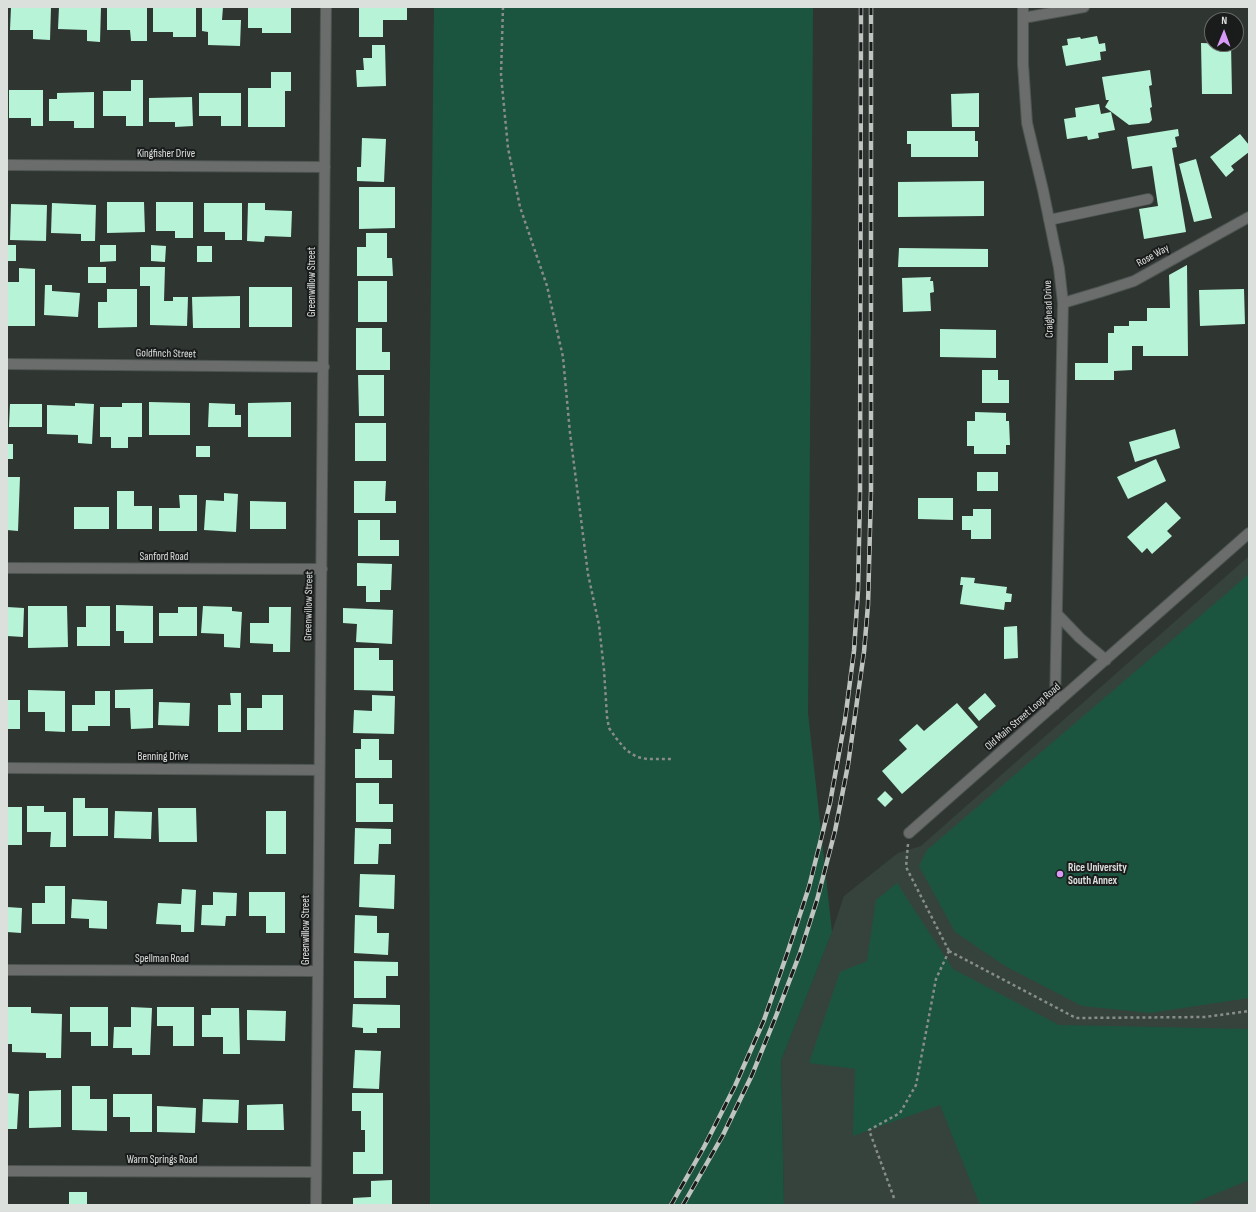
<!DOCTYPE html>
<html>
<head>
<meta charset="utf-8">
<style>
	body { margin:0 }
	#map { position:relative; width:1256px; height:1212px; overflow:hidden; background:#2f3632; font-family:"Sofia Sans Condensed",sans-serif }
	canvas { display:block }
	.frame { position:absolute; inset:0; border:8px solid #dce0dd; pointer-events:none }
	.north { position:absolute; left:1204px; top:12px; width:40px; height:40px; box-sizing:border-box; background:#191c1b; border:1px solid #676a69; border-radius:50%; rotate:1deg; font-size:11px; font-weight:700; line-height:16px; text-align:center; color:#dce0dd }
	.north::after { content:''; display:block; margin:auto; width:14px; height:18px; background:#d99af7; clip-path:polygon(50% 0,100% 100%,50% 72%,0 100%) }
</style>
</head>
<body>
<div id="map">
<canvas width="1256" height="1212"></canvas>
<div class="frame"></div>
<div class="north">N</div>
</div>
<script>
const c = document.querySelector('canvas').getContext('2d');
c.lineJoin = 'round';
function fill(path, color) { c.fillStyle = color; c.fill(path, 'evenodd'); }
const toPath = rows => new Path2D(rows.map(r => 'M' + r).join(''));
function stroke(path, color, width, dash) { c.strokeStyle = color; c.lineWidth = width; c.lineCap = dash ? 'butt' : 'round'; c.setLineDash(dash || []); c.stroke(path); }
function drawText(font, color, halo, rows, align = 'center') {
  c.font = font + ' "Sofia Sans Condensed",sans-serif'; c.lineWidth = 4; c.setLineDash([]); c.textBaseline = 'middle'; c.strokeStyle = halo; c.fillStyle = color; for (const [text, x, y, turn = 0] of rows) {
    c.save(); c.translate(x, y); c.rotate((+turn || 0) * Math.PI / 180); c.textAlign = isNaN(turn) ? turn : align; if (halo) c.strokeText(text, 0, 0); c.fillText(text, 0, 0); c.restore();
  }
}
const built = toPath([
	[1249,556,1249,1205,784,1205,781,1061,832,932,844,896,898,853,921,846]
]);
const green = toPath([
	[434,7,813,7,808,713,832,932,781,1061,784,1205,430,1205,429,467],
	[1249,574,1249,998,1150,1013,1082,1006,1005,966,955,932,919,866,927,850],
	[897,883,953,969,1059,1025,1249,1029,1249,1180,1189,1205,980,1205,940,1105,853,1136,855,1069,809,1063,840,972,867,961,876,900]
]);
const building = toPath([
	[11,7,51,7,50,40,33,39,33,30,10,30],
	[59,7,101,7,100,42,87,41,87,30,58,29],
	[107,7,147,7,147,41,131,41,130,30,107,30],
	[153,7,196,7,196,37,173,37,173,32,153,32],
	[202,7,223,7,222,20,241,20,240,46,208,45,208,32,202,31],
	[248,7,291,7,291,33,262,33,262,28,248,28],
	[359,7,407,7,407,20,383,20,383,37,359,37],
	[1097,36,1099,44,1105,43,1106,51,1100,52,1101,60,1066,66,1062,46,1068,45,1067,39,1080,37,1081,39],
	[1201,43,1231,44,1232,94,1202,94],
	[372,45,385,45,386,86,357,87,356,70,364,70,363,58,372,58],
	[1150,70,1152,85,1149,86,1152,107,1150,108,1152,120,1149,123,1129,125,1105,107,1109,100,1106,100,1102,77],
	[271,72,291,72,291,91,285,91,285,127,248,127,248,88,271,88],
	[131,80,143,80,143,126,126,126,126,116,103,116,103,91,131,91],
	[9,90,43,90,43,126,31,126,31,118,9,118],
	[94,92,94,128,74,128,74,121,49,121,49,99,57,99,57,93],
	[199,93,241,93,241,126,221,126,221,116,199,116],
	[979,93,979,127,952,127,951,94],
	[192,97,193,126,175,127,175,122,149,122,149,98],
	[1099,104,1101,114,1111,112,1115,130,1098,133,1099,138,1088,140,1087,136,1067,139,1064,119,1076,117,1075,108],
	[1178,129,1179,136,1175,137,1177,147,1172,148,1186,232,1144,239,1139,209,1158,206,1152,166,1132,169,1127,137],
	[907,131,975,131,975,141,978,141,978,157,911,157,911,144,907,144],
	[1240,134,1249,145,1249,152,1231,166,1234,170,1226,177,1210,157],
	[362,138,386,139,384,182,357,181,357,167,361,167],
	[1196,159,1212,218,1194,222,1179,164],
	[984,181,984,216,898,217,898,182],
	[359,187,395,187,395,228,359,229],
	[107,202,144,202,145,232,107,233],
	[156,202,193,202,193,238,175,238,175,231,156,231],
	[52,203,96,205,95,241,81,241,81,234,51,233],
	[204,203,242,203,242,240,225,240,225,232,204,232],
	[248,203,265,203,265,210,292,211,291,237,265,236,264,242,247,241],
	[11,204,47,205,46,241,10,240],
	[366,233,387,233,387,258,392,258,393,276,357,276,357,247,366,247],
	[7,245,16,245,16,261,7,261],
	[100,245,116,245,116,261,100,262],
	[151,245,166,246,165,262,151,261],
	[197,246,212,246,212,262,197,262],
	[899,248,988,249,988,267,898,267],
	[1187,265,1188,356,1143,356,1143,346,1132,346,1132,370,1114,371,1114,380,1075,380,1075,363,1108,363,1108,333,1114,333,1114,326,1129,326,1129,321,1147,321,1147,308,1170,308,1169,275],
	[88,267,106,267,106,283,88,283],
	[140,267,165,267,164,301,173,301,173,297,188,297,187,326,150,325,150,286,140,286],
	[19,268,35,269,35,326,7,326,7,282,19,282],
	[931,277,930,281,933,281,934,292,930,293,931,311,903,312,902,278],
	[358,281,387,281,387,322,358,322],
	[45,285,52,285,52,291,80,293,78,317,44,315],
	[249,287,292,287,292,327,249,327],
	[107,289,137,289,137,327,98,328,98,302,107,302],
	[1244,289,1245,324,1200,326,1199,290],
	[240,296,240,328,193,328,192,297],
	[356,328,382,328,382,352,390,352,390,370,356,370],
	[940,329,996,330,996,358,940,357],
	[982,370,998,370,998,380,1009,380,1009,403,982,403],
	[358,375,384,375,384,416,359,416],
	[149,402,190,403,190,435,149,435],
	[291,402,291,437,248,437,248,403],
	[75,403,94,404,92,444,78,443,78,435,47,434,47,405,75,406],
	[122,403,142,403,142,437,128,437,128,448,111,448,111,437,100,437,100,407,122,407],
	[209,403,235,404,235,415,241,415,241,427,208,427],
	[10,404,42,404,42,427,9,427],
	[975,412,1006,413,1006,421,1009,421,1010,445,1006,445,1006,454,974,454,974,446,967,446,967,421,975,421],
	[355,423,386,423,386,461,355,461],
	[1175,429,1180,448,1135,462,1129,442],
	[7,444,13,444,13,459,7,459],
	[196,446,210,446,210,457,196,457],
	[1156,459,1166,481,1128,499,1117,477],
	[977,472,998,472,998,491,977,491],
	[7,477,20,477,18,531,7,530],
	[354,481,386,481,385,501,396,501,396,513,354,513],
	[117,491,134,491,134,506,152,506,152,529,117,529],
	[224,493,238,494,236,532,204,530,206,500,224,501],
	[179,495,197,495,197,531,159,531,159,508,180,508],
	[918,498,953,498,953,520,918,519],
	[250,501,286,502,286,529,250,529],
	[1166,502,1181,518,1167,531,1172,536,1152,554,1147,548,1142,553,1127,537],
	[74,507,109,507,109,529,74,529],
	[973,509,991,509,991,539,971,539,971,530,962,530,962,516,973,516],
	[358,520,380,520,380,540,399,540,399,556,358,556],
	[357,563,392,564,391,590,380,590,380,602,366,602,366,586,357,586],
	[961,577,975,578,974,583,1007,587,1006,593,1012,594,1011,602,1005,602,1004,610,960,604,963,585,960,585],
	[116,605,153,606,153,643,124,643,124,631,116,631],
	[28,606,67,606,68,647,28,648],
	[86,606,110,606,110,646,77,646,77,627,86,627],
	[203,606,232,607,232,611,242,612,240,648,224,647,224,634,201,633],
	[7,607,24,608,23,637,7,636],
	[178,607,197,607,197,636,159,636,159,613,178,613],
	[269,607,291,607,290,652,273,652,273,644,250,643,250,623,269,623],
	[343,608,393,610,392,644,356,642,357,624,343,623],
	[1017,626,1018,658,1004,659,1004,627],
	[354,648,379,648,379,660,393,660,393,691,354,690],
	[153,689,153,728,131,729,130,708,115,708,115,690],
	[28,690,65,691,65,732,45,731,45,712,28,712],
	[95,691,110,691,110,726,88,726,88,731,72,731,72,705,95,705],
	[230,693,241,693,241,732,218,732,218,705,231,705],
	[985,693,996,706,979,721,968,708],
	[262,695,283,695,283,730,247,730,247,708,262,708],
	[372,695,395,696,394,734,353,733,354,710,372,711],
	[7,700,20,700,20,729,7,729],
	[159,702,190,703,189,726,158,725],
	[957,703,978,727,902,794,882,771,907,749,899,740,917,724,924,731],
	[361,739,379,739,379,760,392,760,392,778,355,778,355,749,361,749],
	[356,783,379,783,379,804,393,804,393,822,356,822],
	[885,791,893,799,885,807,877,799],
	[73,798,85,798,85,808,108,808,108,836,73,836],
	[27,806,44,806,44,812,66,812,66,847,50,847,51,832,27,832],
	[7,807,22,807,22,845,7,845],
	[158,808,196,808,197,842,159,842],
	[115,811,152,812,151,839,114,838],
	[266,811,286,811,286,854,266,854],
	[355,828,391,829,391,844,379,844,378,864,354,864],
	[360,874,395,875,394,909,359,907],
	[45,886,65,886,65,924,32,924,32,903,45,903],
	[182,889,196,890,194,932,181,932,181,925,156,924,158,903,181,904],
	[213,892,237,893,236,916,226,916,225,926,201,925,202,905,213,905],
	[249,892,285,892,285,933,266,933,266,916,249,916],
	[72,899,107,901,107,929,89,928,89,919,71,918],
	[7,907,22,908,21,933,7,932],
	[355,915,377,916,377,933,389,933,388,955,354,953],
	[354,961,398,962,398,976,386,976,386,998,354,998],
	[353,1004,400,1005,400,1028,377,1028,377,1033,363,1033,363,1028,352,1027],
	[7,1007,31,1007,31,1013,62,1014,61,1058,46,1058,46,1053,12,1052,12,1044,7,1044],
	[70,1007,108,1007,108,1046,91,1046,91,1032,70,1032],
	[131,1007,152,1008,150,1055,132,1055,132,1048,113,1048,114,1027,131,1027],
	[157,1007,194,1007,194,1046,173,1046,173,1026,157,1026],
	[211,1008,239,1008,240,1054,223,1054,223,1037,202,1037,202,1015,211,1015],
	[247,1010,286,1011,285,1041,247,1040],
	[355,1050,381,1051,379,1089,353,1088],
	[72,1086,90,1086,90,1099,107,1099,107,1131,72,1130],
	[61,1090,61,1127,29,1128,29,1091],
	[7,1093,19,1094,17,1129,7,1129],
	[352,1093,383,1093,383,1174,353,1174,353,1152,365,1152,365,1130,361,1130,361,1111,352,1111],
	[113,1094,152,1094,152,1132,130,1132,130,1117,113,1117],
	[203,1099,239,1100,238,1123,202,1122],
	[283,1104,284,1130,247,1130,247,1105],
	[157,1106,196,1108,195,1133,157,1132],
	[392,1180,392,1205,353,1205,353,1198,371,1197,371,1181],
	[69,1192,87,1192,87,1205,69,1205]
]);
const path = toPath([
	[503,7,501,75,508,148,520,207,547,286,563,357,570,433,588,574,599,625,604,670,607,717,609,728,616,738,626,750,637,757,647,759,672,759],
	[908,844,906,867,949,951],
	[949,951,1076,1018,1205,1017,1249,1011],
	[894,1198,869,1130,900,1113,916,1085,936,979,949,951]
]);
const minor = toPath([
	[1023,7,1023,64,1027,123,1043,190,1059,268,1063,303,1055,705],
	[1023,18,1084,7],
	[7,165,325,167],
	[1049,220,1148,199],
	[1063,303,1100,292,1134,281,1249,217],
	[7,364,324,367],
	[7,568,322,569],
	[1057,614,1080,638,1106,660],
	[7,768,319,770],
	[909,833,1249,533],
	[7,970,317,971],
	[7,1171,316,1172],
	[316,1205,326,7]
]);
const rail = toPath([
	[671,1205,704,1147,735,1086,764,1020,787,954,809,887,830,803,845,720,854,651,858,590,860,493,861,7],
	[683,1205,723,1135,752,1075,776,1016,800,953,817,900,835,831,848,765,864,652,868,605,871,491,871,7]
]);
const markers = [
	[1060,874,4,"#d99af7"]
];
const streetNames = [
	["Kingfisher Drive",166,154],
	["Rose Way",1153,256,-29],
	["Greenwillow Street",312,282,-90],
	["Craighead Drive",1049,309,-92],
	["Goldfinch Street",166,354,1],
	["Sanford Road",164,557],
	["Greenwillow Street",309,606,-89],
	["Old Main Street Loop Road",1023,717,-41],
	["Benning Drive",163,757],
	["Greenwillow Street",306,930,-90],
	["Spellman Road",162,959],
	["Warm Springs Road",162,1160]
];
const poiNames = [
	["Rice University",1068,868],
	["South Annex",1068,881]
];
fill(built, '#36433d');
fill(green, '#1c553f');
fill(building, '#b7f4d7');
stroke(minor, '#4e5551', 12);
stroke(path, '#888d8a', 2.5, [3, 3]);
stroke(minor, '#6a6d6c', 10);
stroke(rail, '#c0c4c1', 4.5);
stroke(rail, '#191c1b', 3, [9]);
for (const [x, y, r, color] of markers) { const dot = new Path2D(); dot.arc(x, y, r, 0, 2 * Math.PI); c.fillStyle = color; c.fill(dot); stroke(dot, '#191c1b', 1.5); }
drawText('11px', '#dce0dd', '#191c1b', streetNames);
drawText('bold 11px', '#dce0dd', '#191c1b', poiNames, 'left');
</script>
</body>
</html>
